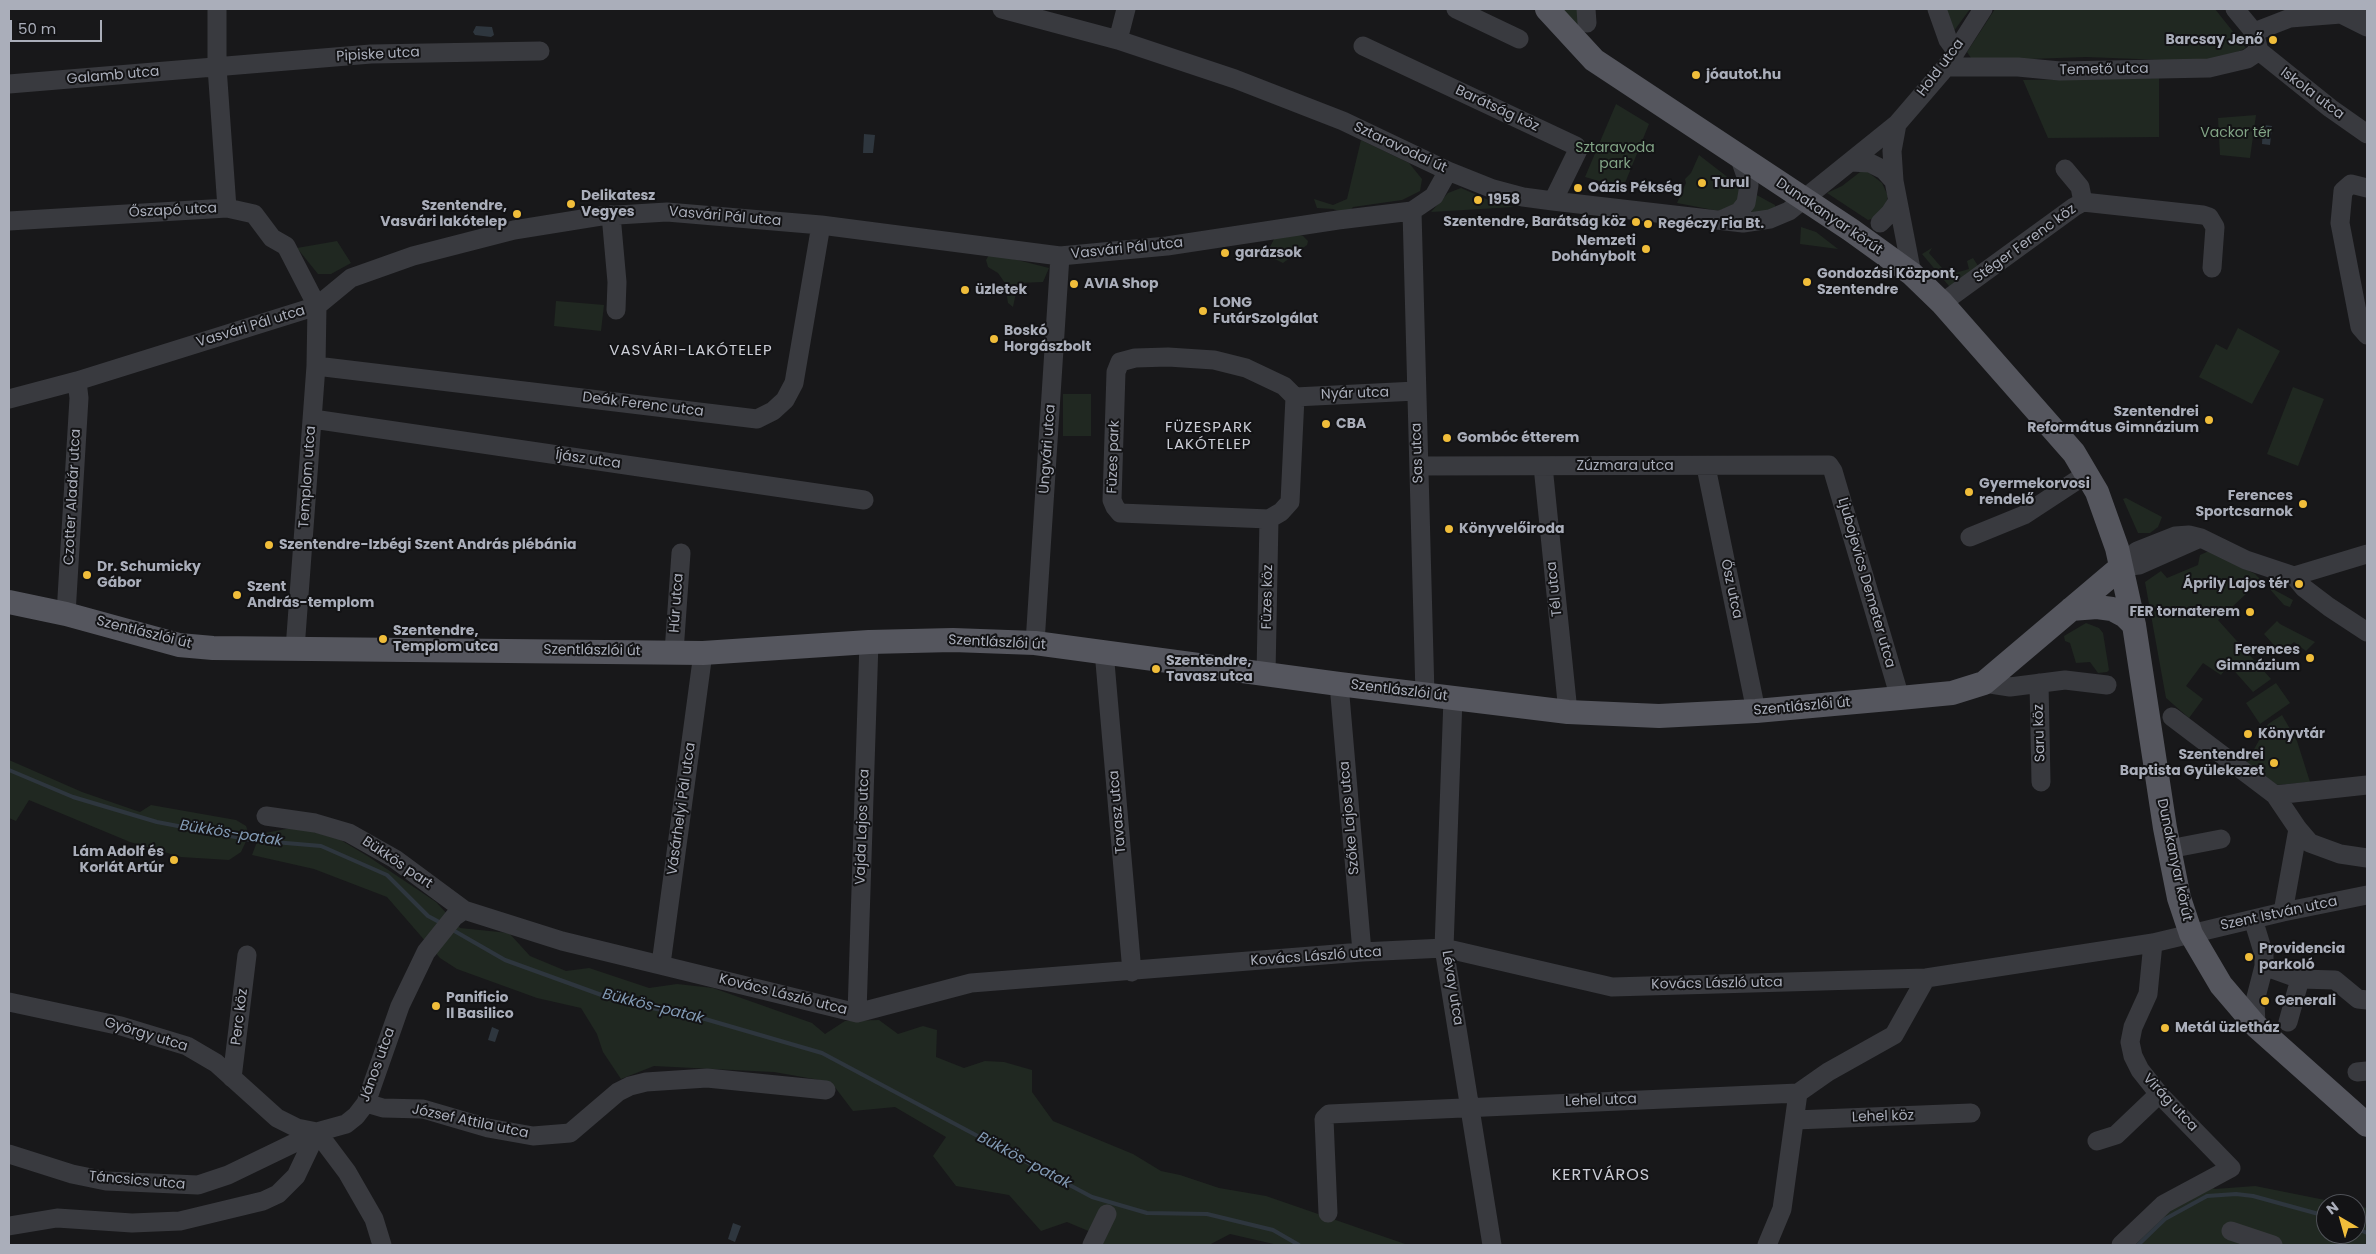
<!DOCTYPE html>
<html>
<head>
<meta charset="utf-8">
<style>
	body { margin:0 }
	#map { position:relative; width:2376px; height:1254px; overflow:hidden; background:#18181a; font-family:Poppins,sans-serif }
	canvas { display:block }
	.frame { position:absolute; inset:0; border:10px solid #aaaeba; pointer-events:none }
	.north { position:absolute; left:2316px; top:1194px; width:50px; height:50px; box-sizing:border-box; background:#131315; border:1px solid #4f5157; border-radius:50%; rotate:322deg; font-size:14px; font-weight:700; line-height:20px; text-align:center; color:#aaaeba }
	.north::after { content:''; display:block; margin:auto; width:18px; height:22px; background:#f0bd3a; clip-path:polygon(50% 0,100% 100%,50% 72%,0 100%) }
	.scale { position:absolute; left:10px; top:20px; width:92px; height:22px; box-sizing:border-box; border:2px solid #aaaeba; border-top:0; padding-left:6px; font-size:15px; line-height:18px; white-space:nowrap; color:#aaaeba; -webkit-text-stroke:4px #131315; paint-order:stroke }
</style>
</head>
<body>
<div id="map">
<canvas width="2376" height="1254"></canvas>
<div class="frame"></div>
<div class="north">N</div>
<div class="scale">50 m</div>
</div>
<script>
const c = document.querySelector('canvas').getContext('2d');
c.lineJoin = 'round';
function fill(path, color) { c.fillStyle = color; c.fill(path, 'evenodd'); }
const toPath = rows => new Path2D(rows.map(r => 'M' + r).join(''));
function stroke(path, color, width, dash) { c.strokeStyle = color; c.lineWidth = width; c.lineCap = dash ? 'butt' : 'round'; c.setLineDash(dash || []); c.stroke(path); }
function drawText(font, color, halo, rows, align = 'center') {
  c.font = font + ' Poppins,sans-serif'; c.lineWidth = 4; c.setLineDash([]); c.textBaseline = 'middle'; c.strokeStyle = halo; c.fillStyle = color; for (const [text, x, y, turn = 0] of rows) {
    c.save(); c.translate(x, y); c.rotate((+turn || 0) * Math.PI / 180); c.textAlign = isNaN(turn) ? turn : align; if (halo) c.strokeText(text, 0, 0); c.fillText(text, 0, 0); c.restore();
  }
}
const green = toPath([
	[1547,9,1586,9,1587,23,1563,29],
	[1941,9,1970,9,1951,35],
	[1995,9,2215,9,2246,48,2216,62,2086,57,1973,61,1967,52],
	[2159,78,2159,137,2048,138,2023,80],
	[1616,104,1649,124,1623,188,1585,177],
	[2256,115,2250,158,2220,155,2218,118],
	[1361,140,1409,163,1422,179,1420,191,1402,200,1353,207,1347,214,1333,209,1317,208,1314,199,1333,205,1347,199],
	[1699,155,1739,186,1741,202,1719,211,1677,203,1686,183,1685,179,1691,173],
	[1864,169,1882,183,1888,196,1884,211,1880,216,1868,220,1827,193,1842,186],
	[1461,188,1486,199,1514,207,1431,212,1448,193],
	[1753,193,1775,205,1775,209,1751,218],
	[1801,227,1816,232,1838,249,1800,244],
	[1293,233,1303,236,1308,241,1307,245,1283,263,1275,259,1269,249,1274,239],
	[337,241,351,263,331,274,318,274,297,248],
	[1932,248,1929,253,1948,275,1969,269,1967,261,1973,258,1980,269,1955,286,1949,286,1922,254],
	[990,253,1049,268,1043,282,1018,283,1013,307,1008,303,1005,283,998,273,988,267,986,260],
	[556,301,604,305,601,331,554,326],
	[2238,328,2280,351,2252,404,2199,377,2216,344,2227,350],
	[2293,387,2324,399,2298,466,2267,454],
	[1063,394,1091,394,1091,436,1063,436],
	[2126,498,2162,517,2158,527,2150,533,2138,533,2123,499],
	[2209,551,2255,574,2261,580,2218,620,2271,679,2253,692,2229,665,2221,675,2203,663,2186,686,2203,699,2189,718,2166,698,2145,582,2161,571,2167,578,2198,565,2200,555],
	[2267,586,2293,600,2290,607,2284,605],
	[2277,621,2280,624,2315,642,2306,651,2294,642,2281,653,2264,634],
	[2086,623,2099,628,2103,633,2109,670,2107,672,2098,673,2090,662,2076,663,2070,643,2065,641,2064,636],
	[2276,683,2290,703,2260,724,2246,703],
	[2282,715,2297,741,2310,782,2277,785,2246,764,2268,724],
	[9,760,82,792,140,812,151,805,236,820,246,826,249,835,241,852,229,860,181,857,130,842,29,800,16,821,9,818],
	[296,827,339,839,369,857,436,902,460,928,509,933,530,956,566,971,589,968,649,988,677,984,713,988,812,1023,825,1034,845,1021,879,1020,898,1034,923,1026,937,1030,936,1057,964,1068,985,1061,1004,1062,1032,1070,1032,1092,1053,1121,1133,1154,1161,1171,1180,1175,1219,1188,1266,1196,1408,1245,1278,1245,1230,1234,1209,1245,1096,1245,1091,1232,1067,1222,1041,1231,1009,1195,956,1186,933,1156,946,1137,895,1107,853,1111,831,1082,774,1072,654,1066,621,1079,603,1052,597,1034,581,1008,537,998,457,969,440,958,387,897,314,869,252,855,260,834],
	[2195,1182,2215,1189,2255,1186,2345,1204,2326,1204,2326,1234,2356,1234,2356,1206,2367,1208,2367,1245,2112,1245,2142,1217]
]);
const water = toPath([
	[476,26,492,27,494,35,491,37,475,35,473,32],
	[2263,125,2272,126,2270,145,2262,144],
	[864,134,875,135,873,153,863,153],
	[492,1027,499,1030,495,1042,488,1040],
	[733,1223,741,1226,735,1242,728,1239]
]);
const stream = toPath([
	[9,770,73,797,157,822,251,840,321,846,387,875,428,916,441,923],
	[451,929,505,960,618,1001,705,1019,822,1053,1092,1197,1147,1213,1207,1214,1273,1230,1299,1245],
	[2356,1228,2367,1233],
	[2138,1245,2165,1219,2207,1196,2236,1194,2253,1196,2326,1216]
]);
const minor = toPath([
	[217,9,217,67,227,208],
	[1002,9,1118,40,1235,79,1343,121,1448,171,1493,189,1523,197,1553,201,1743,223,1770,219,1789,211,1897,124,1946,67,1983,9],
	[1456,9,1519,39],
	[1586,9,1587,23],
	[1937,9,1948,40,1956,51],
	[2235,9,2254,32],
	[2341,14,2367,27],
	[1118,40,1126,9],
	[1363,46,1576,146,1578,150,1553,201],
	[2259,51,2330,108,2367,134],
	[2259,51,2254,32,2290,18,2341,14,2360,9],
	[1946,67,2018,67,2060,71,2209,68,2247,59,2259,51],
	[9,84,371,54,540,51],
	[1897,124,1892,151,1894,181,1912,274],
	[1851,162,1870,163,1884,170,1894,181],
	[2065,169,2080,187,2083,202],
	[2367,188,2351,184,2343,191,2340,223,2360,327,2367,335],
	[1412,211,1425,695],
	[611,215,617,282,616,310],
	[1721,220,1739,212,1746,203,1749,185,1740,159],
	[9,221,227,208,254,214,272,238,286,246,317,306,316,366,295,649],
	[1880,223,1890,213,1897,202],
	[1942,303,2074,207,2083,202,2203,215,2209,217,2215,227,2212,268],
	[1168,357,1214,360,1246,368,1284,386,1295,397,1290,502,1281,512,1269,519,1120,513,1115,507,1112,500,1116,372,1120,362,1135,358,1168,357],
	[316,366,757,419,773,411,785,400,794,383,821,225],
	[1295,397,1416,391],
	[9,399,77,381,317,306,351,278,413,256,514,230,601,216,667,212,821,225,1060,256,1167,246,1338,220,1412,211,1434,196,1448,171],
	[313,419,864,500],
	[1419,466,1829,465,1833,471,1900,698],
	[1543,466,1568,712],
	[1706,467,1756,711],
	[1970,537,2024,515,2088,473],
	[2121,567,2137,551,2175,536,2189,535,2201,538,2246,560,2294,576,2367,554],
	[2121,567,2139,565,2200,538],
	[2294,576,2304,588,2329,607,2367,632],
	[66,614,79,398,77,381],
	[1035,643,1060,256],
	[1104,651,1132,972],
	[674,652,681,553],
	[1266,674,1269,519],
	[1984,683,2010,687,2065,680,2107,685],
	[2039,683,2041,782],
	[1339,684,1362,952],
	[1453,698,1444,948,1492,1245],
	[2172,717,2275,795,2298,829,2310,843,2340,854,2367,858],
	[2275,795,2367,785],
	[266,816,315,823,349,833,395,859,464,910],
	[2169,849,2221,839],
	[2283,912,2298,829],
	[2253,919,2264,955,2264,966,2255,1001,2256,1026],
	[661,964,703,653],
	[2264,966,2300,979,2335,980,2358,999,2367,1000],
	[9,1002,121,1026,187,1046,216,1063,277,1118,297,1128,317,1132],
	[857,1013,869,642],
	[2288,1022,2300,979],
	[2357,1072,2367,1071],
	[232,1078,247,955],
	[366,1103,383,1108,423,1109,488,1128,533,1136,570,1133,618,1092,630,1086,646,1082,707,1078,826,1090],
	[1795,1120,1971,1113],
	[317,1132,347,1172,374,1219,382,1245],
	[2097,1141,2116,1135,2159,1094],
	[9,1154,72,1174,106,1181,198,1185,228,1175,317,1132,346,1124,356,1116,366,1103,400,1006,426,952,454,917,464,910,562,941,857,1013,971,983,1362,952,1444,948,1612,987,1926,978,2153,943,2283,912,2367,895],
	[1328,1213,1324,1119,1329,1114,1798,1093,1828,1072,1894,1035,1926,978],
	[9,1226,57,1218,132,1223,180,1221,263,1201,278,1194,296,1176,317,1132],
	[2231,1231,2273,1245],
	[1092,1245,1107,1214],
	[1767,1245,1782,1209,1798,1093],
	[2121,1245,2164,1204,2231,1168,2159,1094,2140,1070,2133,1056,2130,1042,2133,1027,2148,994,2153,943]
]);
const major = toPath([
	[1547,9,1594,60,1851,230,1912,274,1942,303,2074,453,2097,492,2117,548,2134,625,2165,828,2179,898,2191,934,2221,985,2256,1026,2367,1125],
	[9,602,66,614,179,645,213,648,703,653,869,642,953,640,1035,643,1339,684,1568,712,1659,716,1756,711,1900,698,1952,693,1984,683,2121,567],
	[2071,609,2097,607,2112,609,2125,616,2134,625]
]);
const markers = [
	[2273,40,5,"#f0bd3a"],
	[1696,75,5,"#f0bd3a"],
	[1702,183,5,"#f0bd3a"],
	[1578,188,5,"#f0bd3a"],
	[1478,200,5,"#f0bd3a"],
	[571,204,5,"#f0bd3a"],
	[517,214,5,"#f0bd3a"],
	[1636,222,5,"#f0bd3a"],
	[1648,224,5,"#f0bd3a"],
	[1646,249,5,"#f0bd3a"],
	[1225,253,5,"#f0bd3a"],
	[1807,282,5,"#f0bd3a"],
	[1074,284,5,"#f0bd3a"],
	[965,290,5,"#f0bd3a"],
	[1203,311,5,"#f0bd3a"],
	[994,339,5,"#f0bd3a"],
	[2209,420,5,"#f0bd3a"],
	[1326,424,5,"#f0bd3a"],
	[1447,438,5,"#f0bd3a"],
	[1969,492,5,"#f0bd3a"],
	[2303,504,5,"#f0bd3a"],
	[1449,529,5,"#f0bd3a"],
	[269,545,5,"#f0bd3a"],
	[87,575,5,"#f0bd3a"],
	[2299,584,5,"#f0bd3a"],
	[237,595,5,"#f0bd3a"],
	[2250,612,5,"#f0bd3a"],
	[383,639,5,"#f0bd3a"],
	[2310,658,5,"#f0bd3a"],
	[1156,669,5,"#f0bd3a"],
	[2248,734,5,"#f0bd3a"],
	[2274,763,5,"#f0bd3a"],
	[174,860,5,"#f0bd3a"],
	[2249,957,5,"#f0bd3a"],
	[2265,1001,5,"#f0bd3a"],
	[436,1006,5,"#f0bd3a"],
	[2165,1028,5,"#f0bd3a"]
];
const poiNames = [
	["Barcsay Jenő",2263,40,"right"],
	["jóautot.hu",1706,75],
	["Turul",1712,183],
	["Oázis Pékség",1588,188],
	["Delikatesz",581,196],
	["Vegyes",581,212],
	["1958",1488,200],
	["Szentendre,",507,206,"right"],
	["Vasvári lakótelep",507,222,"right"],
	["Szentendre, Barátság köz",1626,222,"right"],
	["Regéczy Fia Bt.",1658,224],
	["Nemzeti",1636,241,"right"],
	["Dohánybolt",1636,257,"right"],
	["garázsok",1235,253],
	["Gondozási Központ,",1817,274],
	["Szentendre",1817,290],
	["AVIA Shop",1084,284],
	["üzletek",975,290],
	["LONG",1213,303],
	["FutárSzolgálat",1213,319],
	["Boskó",1004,331],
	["Horgászbolt",1004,347],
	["Szentendrei",2199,412,"right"],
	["Református Gimnázium",2199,428,"right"],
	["CBA",1336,424],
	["Gombóc étterem",1457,438],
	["Gyermekorvosi",1979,484],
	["rendelő",1979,500],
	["Ferences",2293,496,"right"],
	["Sportcsarnok",2293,512,"right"],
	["Könyvelőiroda",1459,529],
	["Szentendre-Izbégi Szent András plébánia",279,545],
	["Dr. Schumicky",97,567],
	["Gábor",97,583],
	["Áprily Lajos tér",2289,584,"right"],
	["Szent",247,587],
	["András-templom",247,603],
	["FER tornaterem",2240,612,"right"],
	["Szentendre,",393,631],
	["Templom utca",393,647],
	["Ferences",2300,650,"right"],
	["Gimnázium",2300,666,"right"],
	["Szentendre,",1166,661],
	["Tavasz utca",1166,677],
	["Könyvtár",2258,734],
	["Szentendrei",2264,755,"right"],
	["Baptista Gyülekezet",2264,771,"right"],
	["Lám Adolf és",164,852,"right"],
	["Korlát Artúr",164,868,"right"],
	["Providencia",2259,949],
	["parkoló",2259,965],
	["Panificio",446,998],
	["Il Basilico",446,1014],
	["Generali",2275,1001],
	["Metál üzletház",2175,1028]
];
const streetNames = [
	["Pipiske utca",378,55,-3],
	["Hold utca",1941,68,-53],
	["Temető utca",2104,70,-1],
	["Galamb utca",113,76,-5],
	["Iskola utca",2312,94,37],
	["Barátság köz",1497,109,25],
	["Sztaravodai út",1400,148,25],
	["Őszapó utca",173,211,-3],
	["Vasvári Pál utca",725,217,5],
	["Dunakanyar körút",1829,217,34],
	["Stéger Ferenc köz",2025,244,-36],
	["Vasvári Pál utca",1127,249,-6],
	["Vasvári Pál utca",251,327,-17],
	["Nyár utca",1355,394,-2],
	["Deák Ferenc utca",643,405,7],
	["Ungvári utca",1048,449,-86],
	["Sas utca",1418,453,-92],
	["Füzes park",1114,457,-88],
	["Íjász utca",588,460,8],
	["Zúzmara utca",1625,466],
	["Templom utca",308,477,-86],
	["Czotter Aladár utca",73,497,-87],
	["Ljubojevics Demeter utca",1866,583,74],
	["Tél utca",1555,589,-96],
	["Ősz utca",1731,589,78],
	["Füzes köz",1268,597,-89],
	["Húr utca",677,603,-86],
	["Szentlászlói út",144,633,14],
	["Szentlászlói út",997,643,3],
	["Szentlászlói út",592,651,1],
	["Szentlászlói út",1399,691,7],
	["Szentlászlói út",1802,707,-5],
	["Saru köz",2040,733,-92],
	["Vásárhelyi Pál utca",682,809,-82],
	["Tavasz utca",1118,812,-95],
	["Szőke Lajos utca",1350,818,-95],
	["Vajda Lajos utca",863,827,-88],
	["Dunakanyar körút",2174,860,78],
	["Bükkös part",397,863,34],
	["Szent István utca",2279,914,-12],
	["Kovács László utca",1316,957,-4],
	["Kovács László utca",1717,984,-1],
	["Lévay utca",1452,988,81],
	["Kovács László utca",783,995,14],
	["Perc köz",240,1017,-83],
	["György utca",146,1035,17],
	["János utca",378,1065,-70],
	["Lehel utca",1601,1101,-2],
	["Virág utca",2170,1103,47],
	["Lehel köz",1883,1117,-2],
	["József Attila utca",470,1122,12],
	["Táncsics utca",137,1181,5]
];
const parkNames = [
	["Vackor tér",2236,133],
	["Sztaravoda",1615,148],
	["park",1615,164]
];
const neighbourhoodNames = [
	["VASVÁRI-LAKÓTELEP",691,351],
	["FÜZESPARK",1209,428],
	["LAKÓTELEP",1209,445]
];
const waterNames = [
	["Bükkös-patak",231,834,9],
	["Bükkös-patak",653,1007,14],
	["Bükkös-patak",1024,1161,28]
];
const quarterNames = [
	["KERTVÁROS",1601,1176]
];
fill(green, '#202821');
fill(water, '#2e363e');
stroke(stream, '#2e363e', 4);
stroke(minor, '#393a3f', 19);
stroke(major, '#55565e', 24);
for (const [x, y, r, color] of markers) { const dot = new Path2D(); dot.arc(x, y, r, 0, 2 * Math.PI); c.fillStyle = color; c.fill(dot); stroke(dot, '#131315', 2); }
drawText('bold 14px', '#aaaeba', '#131315', poiNames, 'left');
drawText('14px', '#aaaeba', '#131315', streetNames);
drawText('14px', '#82a486', '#131315', parkNames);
c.letterSpacing = '1px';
drawText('15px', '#cbcdd6', '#131315', neighbourhoodNames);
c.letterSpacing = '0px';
drawText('italic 15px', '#829ab4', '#131315', waterNames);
c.letterSpacing = '1px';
drawText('16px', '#cbcdd6', '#131315', quarterNames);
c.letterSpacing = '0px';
</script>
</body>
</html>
